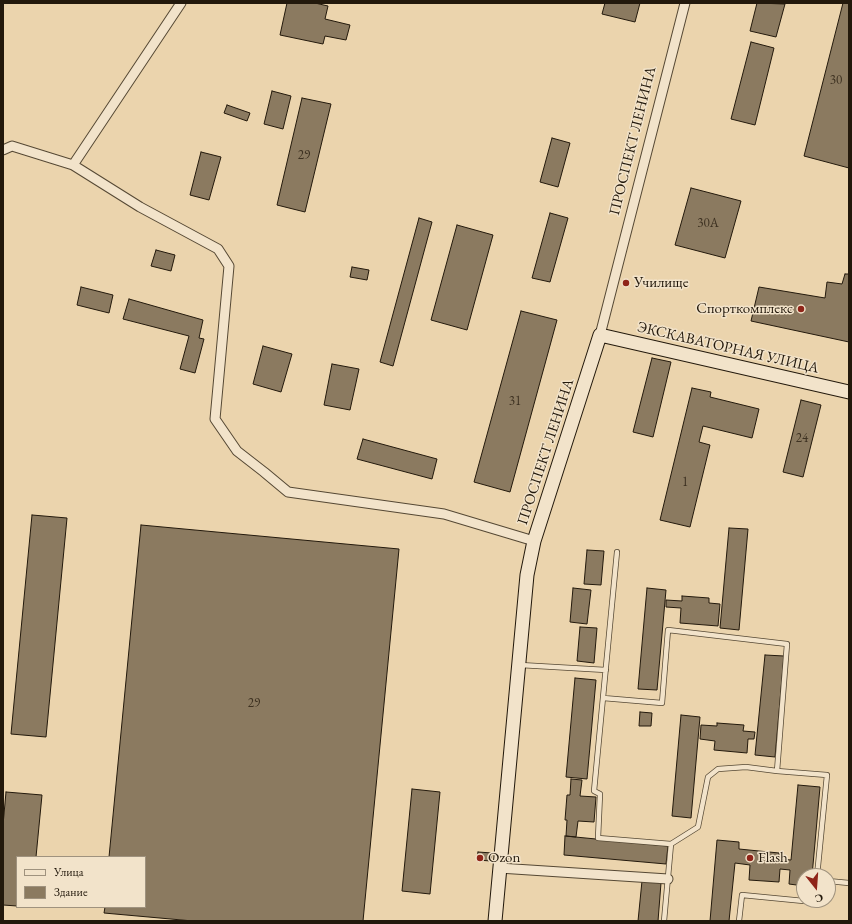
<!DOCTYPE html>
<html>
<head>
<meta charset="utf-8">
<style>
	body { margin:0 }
	#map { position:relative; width:852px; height:924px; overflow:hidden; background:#ebd4ad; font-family:"EB Garamond",serif }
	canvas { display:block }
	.frame { position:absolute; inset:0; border:4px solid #23190c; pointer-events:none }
	.legend { position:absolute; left:16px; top:856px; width:130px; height:52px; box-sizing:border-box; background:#f2e3ca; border:1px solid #9f927e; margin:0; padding:5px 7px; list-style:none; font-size:12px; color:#23190c }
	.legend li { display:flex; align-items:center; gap:8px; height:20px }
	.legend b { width:20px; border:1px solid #9f927e }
	.north { position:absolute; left:796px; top:868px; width:40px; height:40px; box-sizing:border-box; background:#f2e3ca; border:1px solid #9f927e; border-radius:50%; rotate:163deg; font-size:11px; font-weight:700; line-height:16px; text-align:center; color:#23190c }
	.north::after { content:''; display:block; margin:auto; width:14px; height:18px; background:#8f2418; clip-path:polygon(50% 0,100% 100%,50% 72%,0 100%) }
</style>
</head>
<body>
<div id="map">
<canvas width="852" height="924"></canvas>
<div class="frame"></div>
<ul class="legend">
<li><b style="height:5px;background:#f2e3ca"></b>Улица</li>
<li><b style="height:11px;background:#8b7a60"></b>Здание</li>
</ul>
<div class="north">С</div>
</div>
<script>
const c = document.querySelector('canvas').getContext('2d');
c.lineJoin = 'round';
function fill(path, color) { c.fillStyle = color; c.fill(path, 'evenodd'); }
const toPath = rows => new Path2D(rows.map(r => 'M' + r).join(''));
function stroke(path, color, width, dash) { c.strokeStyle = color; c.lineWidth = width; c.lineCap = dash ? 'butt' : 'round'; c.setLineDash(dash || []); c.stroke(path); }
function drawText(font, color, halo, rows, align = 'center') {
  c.font = font + ' "EB Garamond",serif'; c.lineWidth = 3; c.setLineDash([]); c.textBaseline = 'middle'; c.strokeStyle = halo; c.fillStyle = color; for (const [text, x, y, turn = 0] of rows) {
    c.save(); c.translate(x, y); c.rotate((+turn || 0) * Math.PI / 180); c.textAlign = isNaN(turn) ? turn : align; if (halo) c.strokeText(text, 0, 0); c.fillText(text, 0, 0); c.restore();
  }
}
const building = toPath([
	[287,3,315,3,328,6,325,19,350,25,346,40,325,36,323,44,280,35,287,3],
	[605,3,640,3,635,22,602,14,605,3],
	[757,3,785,4,776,37,750,31,757,3],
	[843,3,849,3,849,168,804,156,843,3],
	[751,42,774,48,755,125,731,119,751,42],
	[272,91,291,96,283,129,264,124,272,91],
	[302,98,331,104,305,212,277,205,302,98],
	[227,105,250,113,247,121,224,113,227,105],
	[552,138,570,143,558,187,540,182,552,138],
	[201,152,221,157,209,200,190,195,201,152],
	[691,188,741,201,725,258,675,245,691,188],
	[550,213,568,218,550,282,532,278,550,213],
	[419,218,432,222,393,366,380,362,419,218],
	[457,225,493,235,467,330,431,320,457,225],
	[156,250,175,255,171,271,151,266,156,250],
	[352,267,369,270,367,280,350,277,352,267],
	[845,274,849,274,849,342,751,321,759,287,825,298,827,282,842,284,845,274],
	[81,287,113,295,109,313,77,305,81,287],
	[129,299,203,320,199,338,204,339,195,373,180,369,189,336,123,319,129,299],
	[521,311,557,320,510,492,474,482,521,311],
	[263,346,292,354,281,392,253,384,263,346],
	[652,358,671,362,653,437,633,432,652,358],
	[332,364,359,369,350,410,324,405,332,364],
	[692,388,711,392,710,397,759,409,752,438,703,426,699,442,710,445,690,527,660,520,692,388],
	[801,400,821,405,803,477,783,472,801,400],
	[363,439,437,459,432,479,357,459,363,439],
	[32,515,67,518,46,737,11,734,32,515],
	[141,525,399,549,363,921,193,921,104,913,105,907,145,907,145,857,109,857,141,525],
	[729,528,748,529,739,630,720,628,729,528],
	[587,550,604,551,601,585,584,584,587,550],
	[573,588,591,590,587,624,570,622,573,588],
	[647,588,666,590,657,690,638,689,647,588],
	[682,596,709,598,709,603,720,604,718,626,680,623,681,608,666,607,666,600,682,601,682,596],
	[580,627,597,628,594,663,577,661,580,627],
	[765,655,784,656,775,757,755,755,765,655],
	[575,678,596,680,587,779,566,777,575,678],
	[640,712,652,713,651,726,639,726,640,712],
	[681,715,700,717,691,818,672,816,681,715],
	[717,723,744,725,743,731,755,732,754,739,748,739,747,753,714,750,715,741,700,739,701,725,717,726,717,723],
	[571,779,582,780,580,796,596,797,594,822,578,821,576,837,566,836,567,820,565,820,567,795,570,795,571,779],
	[798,785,820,787,812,876,804,876,804,886,789,884,790,870,780,869,779,882,749,880,750,865,735,863,729,921,710,921,717,840,739,842,739,849,779,853,779,859,791,860,798,785],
	[412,789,440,792,430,894,402,891,412,789],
	[6,792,42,795,36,857,17,857,17,906,3,905,3,825,6,792],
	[565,836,668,846,666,864,564,855,565,836],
	[478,852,492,853,491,861,477,860,478,852],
	[642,881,661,883,658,921,638,921,642,881]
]);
const lane = toPath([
	[617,552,594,791,600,794,598,838,671,844,698,827,708,777,718,769,746,767,777,771],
	[520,665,606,670],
	[603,698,662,703,668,630,787,644,777,771,827,775,817,876],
	[828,881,849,883],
	[664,921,671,844],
	[739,921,742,895,814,902,814,900]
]);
const street = toPath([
	[181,3,73,165,140,207,218,249,229,266,215,419,237,451,264,472,288,492,444,514,534,541],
	[3,150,12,146,73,165],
	[600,335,685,3],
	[499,868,668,879]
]);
const secondary = toPath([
	[495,921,527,575,534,541,600,335,849,392]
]);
const markers = [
	[626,283,4,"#8f2418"],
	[801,309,4,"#8f2418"],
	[480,858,4,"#8f2418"],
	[750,858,4,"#8f2418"]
];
const numberNames = [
	["30",836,80],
	["29",304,155],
	["30А",708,223],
	["31",515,401],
	["24",802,438],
	["1",685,482],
	["29",254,703]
];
const streetNames = [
	["ПРОСПЕКТ ЛЕНИНА",633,141,-76],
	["ЭКСКАВАТОРНАЯ УЛИЦА",728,348,13],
	["ПРОСПЕКТ ЛЕНИНА",546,452,-72]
];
const poiNames = [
	["Училище",634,283],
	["Спорткомплекс",793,309,"right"],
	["Ozon",488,858],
	["Flash",758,858]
];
fill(building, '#8b7a60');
stroke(building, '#23190c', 1);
stroke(lane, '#554834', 6);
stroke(street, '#554834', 11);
stroke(secondary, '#23190c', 15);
stroke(lane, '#f2e3ca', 4.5);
stroke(street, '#f2e3ca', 9);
stroke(secondary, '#f2e3ca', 13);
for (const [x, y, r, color] of markers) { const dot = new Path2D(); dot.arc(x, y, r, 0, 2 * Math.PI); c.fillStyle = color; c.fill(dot); stroke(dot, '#f2e3ca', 1.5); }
drawText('13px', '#3d3121', null, numberNames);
drawText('15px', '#23190c', '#f2e3ca', streetNames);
drawText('15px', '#23190c', '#f2e3ca', poiNames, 'left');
</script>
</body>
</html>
